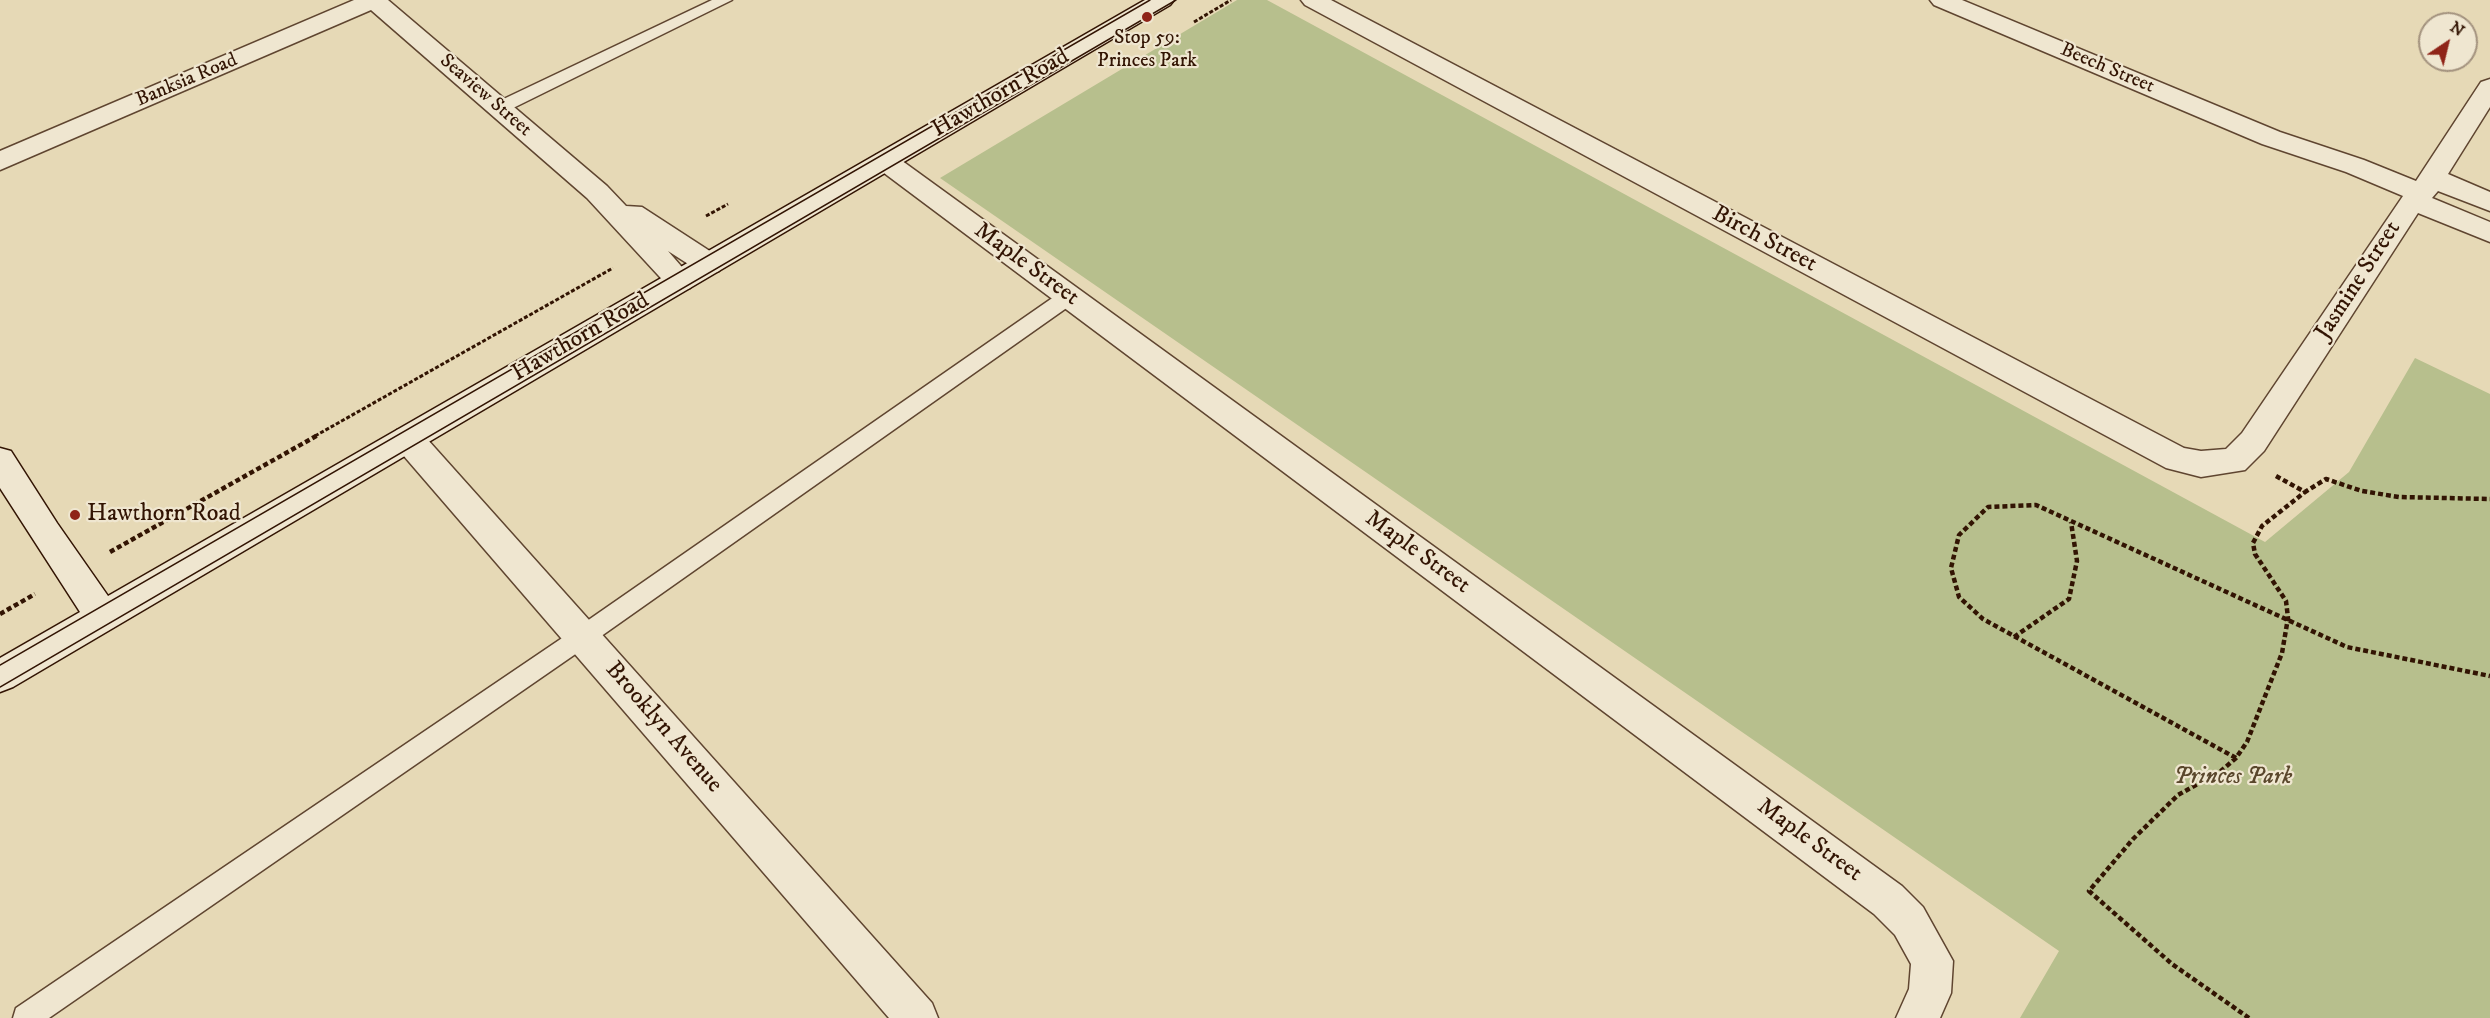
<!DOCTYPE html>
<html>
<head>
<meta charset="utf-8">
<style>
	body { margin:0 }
	#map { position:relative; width:2490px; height:1018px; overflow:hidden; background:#e6d9b6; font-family:"IM FELL DW Pica",serif }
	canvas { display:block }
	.north { position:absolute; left:2418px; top:12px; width:60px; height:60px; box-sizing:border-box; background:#efe6d0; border:2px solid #a3927e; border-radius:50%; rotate:35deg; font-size:16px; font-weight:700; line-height:24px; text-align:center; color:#321403 }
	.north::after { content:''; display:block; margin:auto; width:21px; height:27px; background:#8f2418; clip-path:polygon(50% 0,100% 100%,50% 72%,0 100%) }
</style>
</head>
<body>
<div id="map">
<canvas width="2490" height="1018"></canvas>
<div class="north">N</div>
</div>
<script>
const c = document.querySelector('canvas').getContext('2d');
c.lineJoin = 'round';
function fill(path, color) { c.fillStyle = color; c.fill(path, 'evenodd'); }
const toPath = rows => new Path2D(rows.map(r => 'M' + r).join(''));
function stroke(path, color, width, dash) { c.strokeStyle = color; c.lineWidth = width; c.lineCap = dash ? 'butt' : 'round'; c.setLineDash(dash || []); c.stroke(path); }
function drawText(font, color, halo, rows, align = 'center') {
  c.font = font + ' "IM FELL DW Pica",serif'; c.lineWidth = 4.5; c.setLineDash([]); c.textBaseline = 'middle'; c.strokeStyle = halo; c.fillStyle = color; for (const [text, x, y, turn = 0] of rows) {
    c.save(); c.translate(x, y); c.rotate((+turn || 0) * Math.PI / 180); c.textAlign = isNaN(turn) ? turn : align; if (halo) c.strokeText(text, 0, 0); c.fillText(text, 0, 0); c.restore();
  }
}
const green = toPath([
	[1237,0,1267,0,2265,542,2349,472,2415,358,2490,394,2490,1018,2020,1018,2059,951,940,178]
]);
const pathFar1 = toPath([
	[1194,22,1231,0],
	[706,216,728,204],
	[315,436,613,268]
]);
const path = toPath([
	[2276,476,2305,492,2326,479,2362,491,2399,497,2490,499],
	[110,552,318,435],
	[0,614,35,594],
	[2014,637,2069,599,2077,561,2071,522],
	[2236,758,1983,619,1959,597,1951,568,1959,535,1988,507,2036,505,2347,647,2490,676],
	[2249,1018,2172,964,2089,891,2133,839,2178,795,2221,771,2236,758,2247,742,2282,653,2288,618,2286,601,2255,554,2253,543,2262,526,2305,492]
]);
const lane = toPath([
	[712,0,732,0,505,112,499,113,491,108,493,104,712,0],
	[1068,290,1075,292,1077,297,1075,302,590,644,49,1018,13,1018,16,1008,574,630,1061,292,1068,290]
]);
const street = toPath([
	[354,0,388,0,607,186,626,206,642,207,719,257,723,264,719,271,709,274,699,271,668,251,694,281,690,288,680,291,670,288,587,198,371,10,0,170,0,151,354,0],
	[1301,0,1331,0,2184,448,2201,451,2226,449,2242,433,2403,196,2346,172,2262,144,1934,5,1930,0,1962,0,2280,132,2364,160,2416,181,2481,82,2490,79,2490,107,2448,174,2490,192,2490,211,2438,191,2432,198,2490,222,2490,242,2418,213,2264,451,2245,470,2201,477,2166,468,1305,5,1301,0],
	[885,152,894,155,1902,886,1923,907,1953,961,1951,993,1940,1018,1896,1018,1909,989,1911,964,1895,935,1874,914,876,167,872,161,876,155,885,152],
	[408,427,419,430,932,1003,938,1018,889,1018,397,448,392,439,397,430,408,427]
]);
const secondary = toPath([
	[1145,0,1174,0,1170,5,13,687,0,692,0,658,80,612,0,488,0,448,11,451,57,523,108,596,1145,0]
]);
const tram = toPath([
	[0,665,1150,0],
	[0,687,1176,0]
]);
const markers = [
	[1147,17,6,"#8f2418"],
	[75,515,6,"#8f2418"]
];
const farPoinames = [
	["Stop 59:",1147,39],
	["Princes Park",1147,62]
];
const farStreetnames = [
	["Beech Street",2107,69,23],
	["Banksia Road",187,81,-23],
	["Seaview Street",485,96,41]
];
const streetNames = [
	["Hawthorn Road",1001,94,-30],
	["Birch Street",1764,240,28],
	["Maple Street",1026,265,36],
	["Jasmine Street",2359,281,-57],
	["Hawthorn Road",581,338,-30],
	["Maple Street",1417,553,36],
	["Brooklyn Avenue",663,728,49],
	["Maple Street",1809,841,36]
];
const poiNames = [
	["Hawthorn Road",87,515]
];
const parkNames = [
	["Princes Park",2233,778]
];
fill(green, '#b7bf8d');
stroke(lane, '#5f4530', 3);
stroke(street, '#5f4530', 3);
stroke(secondary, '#321403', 3);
stroke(pathFar1, '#321403', 3, [4, 2]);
stroke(path, '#321403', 4.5, [5, 3]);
fill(lane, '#efe6d0');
fill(street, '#efe6d0');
fill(secondary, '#efe6d0');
stroke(tram, '#321403', 1.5);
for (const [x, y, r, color] of markers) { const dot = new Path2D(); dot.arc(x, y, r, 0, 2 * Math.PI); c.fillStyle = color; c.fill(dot); stroke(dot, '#efe6d0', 2); }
drawText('20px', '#321403', '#efe6d0', farPoinames);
drawText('20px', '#321403', '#efe6d0', farStreetnames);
drawText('24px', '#321403', '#efe6d0', streetNames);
drawText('24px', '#321403', '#efe6d0', poiNames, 'left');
drawText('italic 24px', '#5a472c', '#efe6d0', parkNames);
</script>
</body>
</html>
